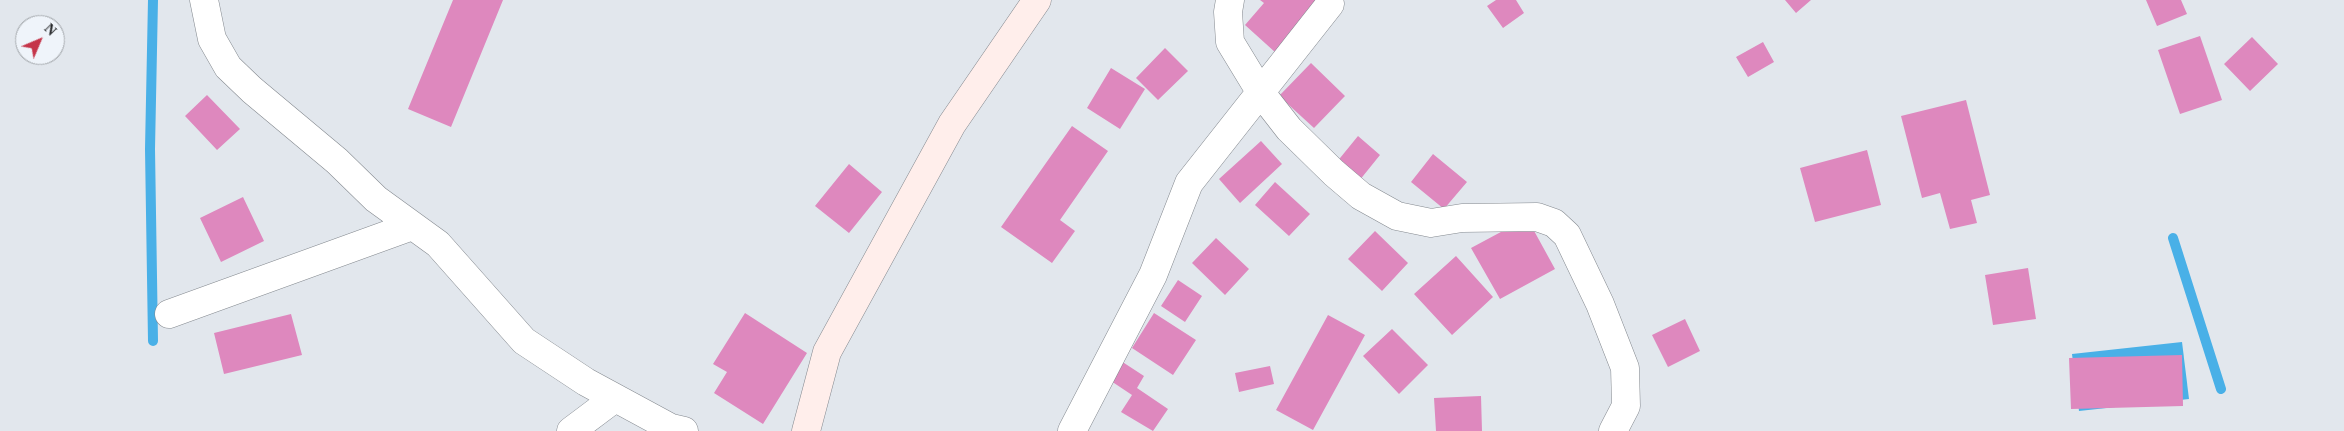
<!DOCTYPE html>
<html>
<head>
<meta charset="utf-8">
<style>
	body { margin:0 }
	#map { position:relative; width:2344px; height:431px; overflow:hidden; background:#e2e7ed; font-family:"Times New Roman",serif }
	canvas { display:block }
	.north { position:absolute; left:15px; top:15px; width:50px; height:50px; box-sizing:border-box; background:#eff4fa; border:1px solid #9ea2a6; border-radius:50%; rotate:45deg; font-size:14px; font-weight:700; line-height:20px; text-align:center; color:#242628 }
	.north::after { content:''; display:block; margin:auto; width:18px; height:22px; background:#c5354a; clip-path:polygon(50% 0,100% 100%,50% 72%,0 100%) }
</style>
</head>
<body>
<div id="map">
<canvas width="2344" height="431"></canvas>
<div class="north">N</div>
</div>
<script>
const c = document.querySelector('canvas').getContext('2d');
c.lineJoin = 'round';
function fill(path, color) { c.fillStyle = color; c.fill(path, 'evenodd'); }
const toPath = rows => new Path2D(rows.map(r => 'M' + r).join(''));
function stroke(path, color, width, dash) { c.strokeStyle = color; c.lineWidth = width; c.lineCap = dash ? 'butt' : 'round'; c.setLineDash(dash || []); c.stroke(path); }
const water = toPath([
	[2182,342,2189,399,2079,411,2072,354]
]);
const stream = toPath([
	[153,0,150,149,153,341],
	[2173,238,2221,389]
]);
const building = toPath([
	[453,0,503,0,451,127,408,109],
	[1260,0,1324,0,1276,53,1245,25,1264,3],
	[1496,0,1516,0,1524,13,1503,28,1487,6],
	[1785,0,1811,0,1796,13],
	[2146,0,2181,0,2187,14,2157,26],
	[2200,36,2222,100,2180,114,2158,50],
	[2252,37,2278,64,2250,91,2224,64],
	[1763,42,1774,62,1748,77,1736,57],
	[1165,48,1188,71,1158,100,1136,78],
	[1311,63,1345,96,1314,128,1279,96],
	[1111,68,1145,89,1120,129,1087,108],
	[207,95,240,129,217,150,185,116],
	[1966,100,1990,195,1971,200,1977,223,1950,229,1940,193,1922,198,1901,116],
	[1072,126,1108,151,1060,220,1075,231,1052,263,1001,227],
	[1358,136,1380,155,1359,181,1336,163],
	[1261,141,1282,164,1240,203,1219,179],
	[1867,150,1881,205,1815,222,1800,168],
	[1433,154,1467,182,1444,209,1411,182],
	[849,164,882,192,849,233,815,206],
	[1275,182,1310,214,1289,236,1255,205],
	[243,197,264,241,221,262,200,218],
	[1527,218,1555,269,1500,299,1471,248],
	[1375,231,1408,263,1382,291,1348,259],
	[1216,238,1249,269,1225,295,1192,263],
	[1456,256,1493,297,1452,335,1414,294],
	[2028,268,2036,319,1993,325,1985,275],
	[1178,280,1202,296,1185,322,1161,306],
	[745,313,807,353,763,424,714,393,727,372,713,364],
	[1154,313,1196,340,1173,375,1132,348],
	[291,314,302,355,224,374,214,333],
	[1328,315,1365,335,1313,430,1276,410],
	[1685,319,1700,351,1668,367,1652,335],
	[1392,329,1428,365,1399,394,1363,356],
	[2182,355,2183,406,2071,409,2069,358],
	[1121,361,1144,376,1137,388,1168,409,1153,431,1121,412,1132,395,1108,379],
	[1270,366,1274,384,1239,392,1235,373],
	[1481,396,1482,431,1436,431,1434,398]
]);
const street = toPath([
	[204,0,212,39,228,67,252,90,337,161,376,199,438,244,524,341,586,382,671,428,684,431],
	[1230,0,1228,12,1230,42,1261,93,1289,129,1334,173,1361,196,1397,216,1431,223,1462,218,1537,217,1554,223,1567,235,1600,304,1625,368,1626,406,1613,431],
	[169,314,412,226],
	[571,431,615,398],
	[1072,431,1153,275,1189,183,1330,4]
]);
const secondary = toPath([
	[806,431,827,352,952,124,1037,0]
]);
fill(water, '#49b0e7');
stroke(stream, '#49b0e7', 10);
fill(building, '#de88be');
stroke(street, '#84898f', 29);
stroke(secondary, '#84898f', 29);
stroke(street, '#fff', 28);
stroke(secondary, '#ffeeeb', 28);
</script>
</body>
</html>
